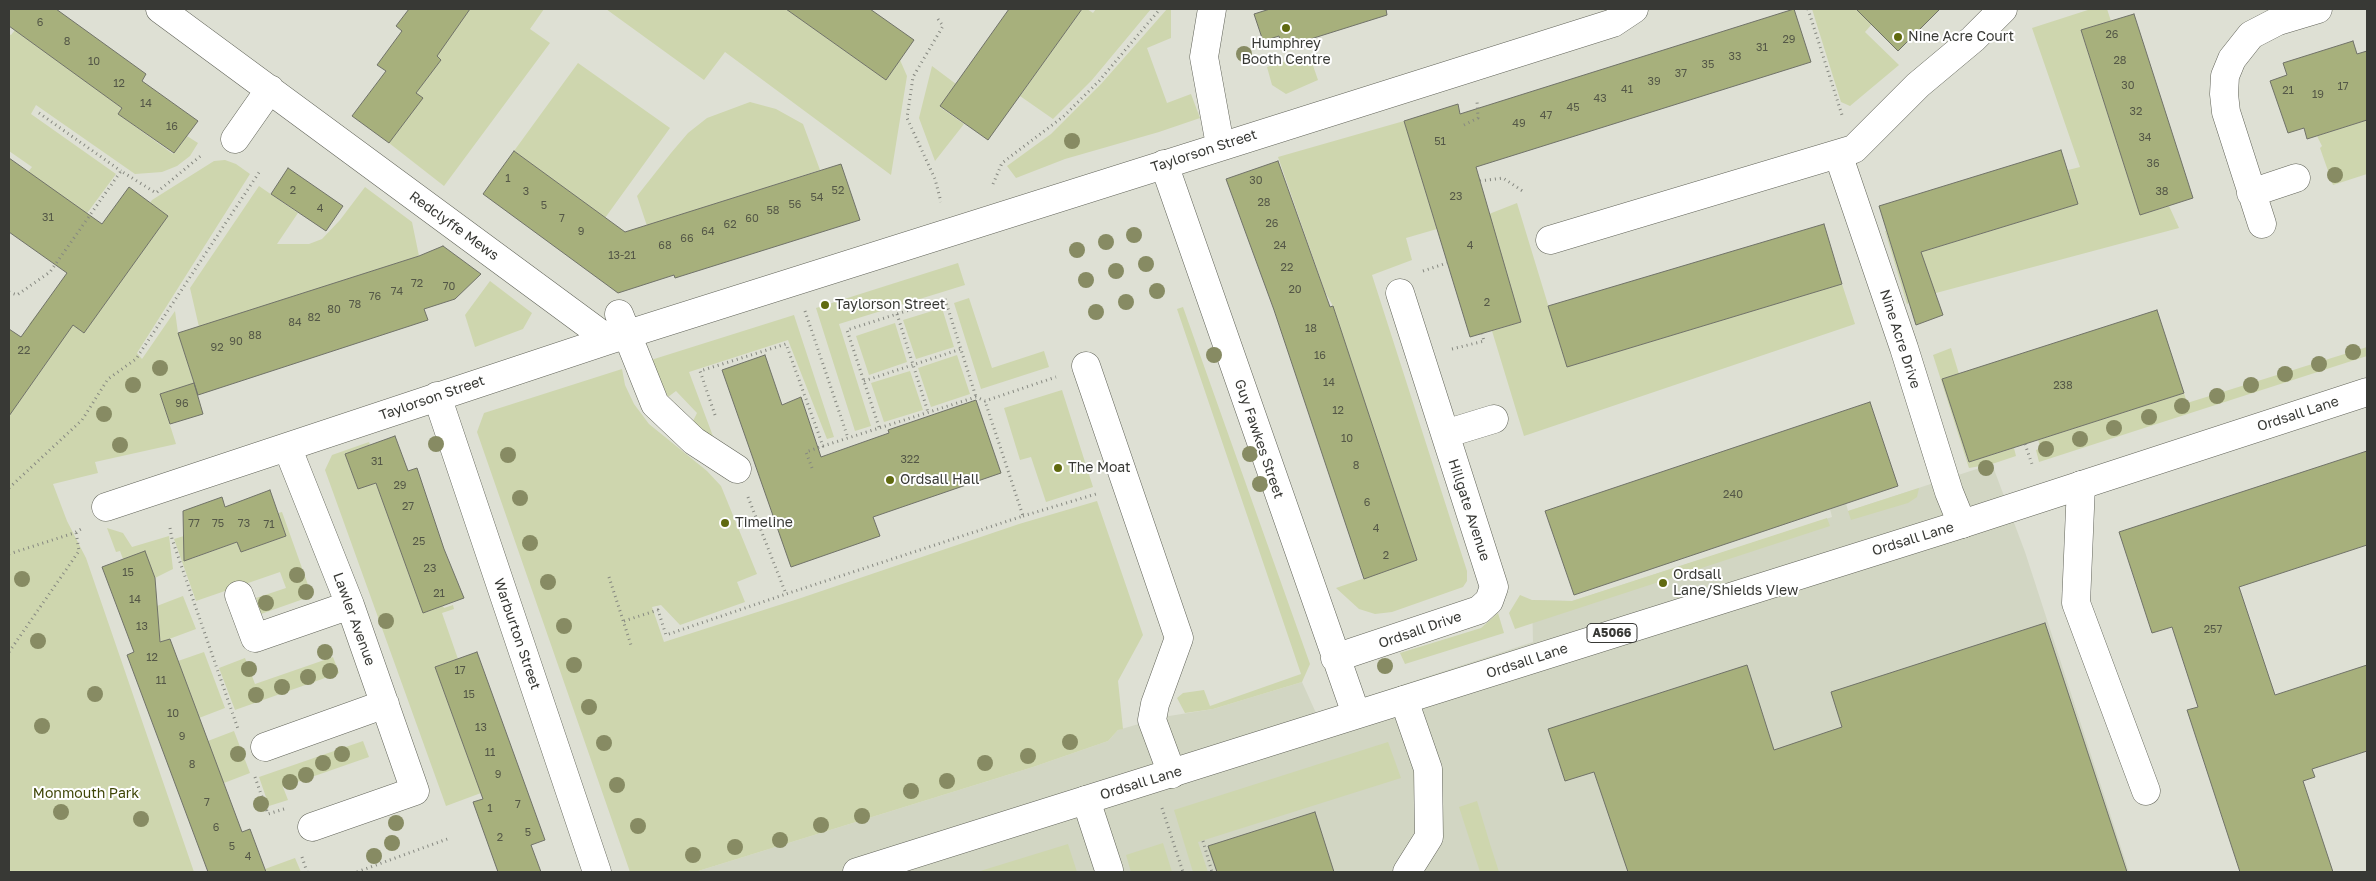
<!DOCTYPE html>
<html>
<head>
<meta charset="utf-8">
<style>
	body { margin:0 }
	#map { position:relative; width:2376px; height:881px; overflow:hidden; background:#dee0d4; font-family:"Golos Text",sans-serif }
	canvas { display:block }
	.frame { position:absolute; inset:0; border:10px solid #383935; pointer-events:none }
</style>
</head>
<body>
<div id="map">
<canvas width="2376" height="881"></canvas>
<div class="frame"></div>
</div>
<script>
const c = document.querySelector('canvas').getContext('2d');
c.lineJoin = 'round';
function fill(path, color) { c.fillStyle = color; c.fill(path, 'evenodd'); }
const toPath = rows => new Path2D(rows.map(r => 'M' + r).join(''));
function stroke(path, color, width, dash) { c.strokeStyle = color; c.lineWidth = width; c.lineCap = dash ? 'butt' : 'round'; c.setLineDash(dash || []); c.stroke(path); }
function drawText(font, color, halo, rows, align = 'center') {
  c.font = font + ' "Golos Text",sans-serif'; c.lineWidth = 4; c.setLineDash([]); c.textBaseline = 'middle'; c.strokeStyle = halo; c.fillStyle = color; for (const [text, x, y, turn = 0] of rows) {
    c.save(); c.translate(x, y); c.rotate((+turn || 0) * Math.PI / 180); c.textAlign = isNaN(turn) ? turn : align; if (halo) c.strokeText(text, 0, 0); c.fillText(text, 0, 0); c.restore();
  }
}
const built = toPath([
	[1992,464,2025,552,2129,872,695,872,1033,767,1108,741,1118,730,1163,717,1213,709,1302,682,1316,713,1533,642,1532,600,1572,601,1832,517,1830,509,1846,503,1848,511]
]);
const green = toPath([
	[470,9,544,9,530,29,550,43,444,186,389,143,403,124,416,93,441,60,436,56],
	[606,9,786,9,886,80,900,60,907,76,891,175,725,52,704,80],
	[1082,9,1087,9,1093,13,1096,9,1151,9,1092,80,1053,119,1020,96],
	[1167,9,1171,9,1171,38,1147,48,1167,103,1191,94,1200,118,1159,132,1065,159,1016,178,1007,166,1051,134,1102,83],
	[1812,9,1856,9,1872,24,1865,32,1899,65,1850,106,1841,102],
	[2091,9,2107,9,2111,21,2081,31,2140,215,2169,206,2179,228,1936,293,1907,304,1885,231,1886,231,1896,260,2078,204,2068,170,2080,167,2032,28],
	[15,30,122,108,118,114,173,154,187,136,198,143,190,156,177,166,162,172,135,174,36,105,31,114,116,174,68,239,28,172,32,167,9,151,9,34,11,35],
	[1309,54,1318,80,1286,94,1272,85,1267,67],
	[578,63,670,128,605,218,514,151],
	[932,66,956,84,940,107,964,124,935,161,919,118],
	[750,102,776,109,803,124,820,170,647,226,637,196,671,153,688,133,707,118],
	[2367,120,2367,174,2333,185,2320,148,2322,146,2317,136],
	[1404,121,1437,229,1406,238,1412,260,1372,275,1467,571,1467,581,1463,587,1392,612,1375,614,1359,609,1336,588,1417,560,1333,306,1325,292,1278,157],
	[225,160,236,164,250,174,137,353,142,359,175,311,178,333,194,383,160,394,176,444,95,462,98,473,53,484,67,521,86,558,194,872,9,872,9,416,50,358,29,343,37,331,29,324,45,304,84,333,168,216,150,203,152,200,214,161],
	[259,186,298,213,277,244,309,244,322,239,340,220,365,187,412,222,419,256,199,327,190,288],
	[1517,203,1567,367,1842,284,1855,324,1524,436,1492,331,1521,322,1489,214],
	[958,263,965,285,839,324,871,426,855,431,816,308],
	[490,281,532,313,523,329,475,347,465,315],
	[969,298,992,368,1044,351,1049,367,981,389,954,303],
	[1183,307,1310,664,1302,682,1213,709,1185,713,1177,698,1183,693,1204,690,1210,706,1301,674,1177,309],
	[942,308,954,347,916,359,903,320],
	[794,315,834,437,827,439,788,340,689,372,714,439,692,423,697,413,676,391,668,397,651,360],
	[895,323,907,362,869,375,856,336],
	[2367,347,2367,356,2039,462,2036,450,2041,448,2038,440,2184,393,2187,403],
	[1951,348,1959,374,1942,379,1969,462,2014,448,2016,456,1992,464,1969,468,1933,355],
	[957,355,970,394,931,407,918,368],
	[622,369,625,385,634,404,649,424,707,471,721,486,757,574,737,582,745,602,680,625,661,605,652,607,664,642,801,598,1019,524,1097,501,1143,635,1118,681,1123,729,1118,730,1108,741,1033,767,695,872,630,872,477,432,484,413],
	[910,371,923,410,884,422,871,383],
	[1062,390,1093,487,1046,502,1031,457,1020,460,1004,408],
	[369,442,370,445,346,454,358,488,376,483,423,612,443,606,444,608,453,605,454,609,442,613,458,659,435,667,481,793,446,806,325,470,332,455],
	[1919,488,1917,497,1908,503,1851,520,1848,511],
	[282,512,312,596,261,614,256,598,286,588,280,572,196,601,174,539,184,536,191,559,237,542,242,552,286,536,278,513],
	[1827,518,1830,526,1515,629,1509,613,1520,595,1532,600,1572,601],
	[107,528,123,533,132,547,169,536,173,569,155,578,123,559,120,551,116,552],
	[183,596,196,629,161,642,149,609],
	[1498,613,1504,633,1405,664,1400,653,1481,628],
	[204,652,225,708,199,718,178,661],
	[333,657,339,673,235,710,219,668,245,658,255,684],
	[234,731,250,773,224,783,200,744],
	[363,741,369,757,283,787,288,800,269,806,259,777],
	[1388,742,1401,778,1198,842,1208,872,1193,872,1174,810],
	[1477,801,1490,844,1499,872,1480,872,1459,807],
	[1163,843,1172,872,1131,872,1126,855],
	[1068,844,1077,872,977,872],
	[295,858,301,872,266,872,265,869]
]);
const building = toPath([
	[9,9,56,9,146,74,142,81,198,121,174,153,118,114,122,108,9,26,9,9],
	[409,9,470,9,437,56,441,60,416,93,423,98,389,143,352,116,386,71,377,65,402,31,396,26,409,9],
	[786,9,870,9,914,40,886,80,786,9],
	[1009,9,1082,9,988,140,940,106,1009,9],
	[1270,9,1386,9,1387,15,1282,48,1279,36,1263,41,1254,14,1270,9],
	[1794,9,1811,62,1476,167,1521,322,1470,337,1404,121,1458,104,1460,114,1794,9],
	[1856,9,1940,9,1898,51,1856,9],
	[2134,14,2193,198,2140,215,2081,30,2134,14],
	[2353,41,2357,54,2367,51,2367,120,2307,139,2304,128,2288,133,2270,81,2287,75,2283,63,2353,41],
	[2061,150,2078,204,1921,252,1943,315,1916,325,1879,206,2061,150],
	[514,151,625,232,841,164,860,220,675,278,674,275,618,293,483,194,514,151],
	[9,158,102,224,129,187,168,216,84,333,73,325,9,416,9,329,21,337,67,273,9,232,9,158],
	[1278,161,1330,307,1333,306,1417,560,1364,579,1274,310,1226,179,1278,161],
	[288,168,343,206,326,231,271,194,288,168],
	[1824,224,1842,284,1567,367,1548,306,1824,224],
	[443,246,481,274,455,299,424,309,428,320,198,395,178,333,419,256,443,246],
	[2157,310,2184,393,1969,462,1942,379,2157,310],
	[765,355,782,405,801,397,821,457,889,433,888,430,976,400,1001,473,873,517,880,536,791,567,722,370,765,355],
	[194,383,203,414,170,424,160,394,194,383],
	[1870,402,1898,486,1574,595,1545,511,1870,402],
	[395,436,408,471,417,468,444,549,464,598,423,613,376,483,358,489,345,454,395,436],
	[2367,451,2367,545,2239,587,2275,695,2367,665,2367,751,2312,769,2315,777,2303,781,2333,872,2240,872,2187,710,2198,707,2172,627,2152,633,2119,532,2367,451],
	[270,490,286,536,241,552,237,542,184,561,183,511,222,497,225,507,270,490],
	[145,551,155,578,160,642,170,639,242,832,250,829,266,872,208,872,127,655,134,652,102,567,145,551],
	[2045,623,2127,872,1628,872,1594,772,1565,781,1548,729,1747,665,1774,750,1842,727,1831,692,2045,623],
	[477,652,545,840,531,845,541,872,498,872,473,802,483,799,435,667,477,652],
	[1315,812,1334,872,1217,872,1208,846,1315,812]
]);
const path = toPath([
	[1808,9,1842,115],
	[938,19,943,26,913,77,907,118,935,179,941,202],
	[39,113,121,171],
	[1464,125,1478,118,1477,101],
	[1480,181,1503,178,1524,192],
	[993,184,1002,163,1064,116,1099,81,1160,9],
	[1423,271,1447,263],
	[9,292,17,295,50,272,121,171,156,193,203,154],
	[805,311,848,438],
	[897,314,928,412],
	[1452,349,1484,341,1482,334],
	[864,381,961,349],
	[715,415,700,371,786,344,823,446,976,397,985,401,1056,377],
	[879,427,847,330,897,314,945,299,976,397],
	[2025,444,2033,467],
	[812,468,806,452,823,446],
	[9,488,82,420,108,379,136,359,260,171],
	[748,497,786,594,1023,516,985,401],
	[1023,516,1096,494],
	[170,528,172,539,238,729],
	[9,554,74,533,83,528],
	[609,577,631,645],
	[624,621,658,610,666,635,786,594],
	[9,652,79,551,76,532],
	[255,777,268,814,284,809],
	[1162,808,1183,872],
	[1203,841,1212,872],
	[302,857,307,872],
	[357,872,450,838]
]);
const minor = toPath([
	[160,9,609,340],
	[1212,9,1204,57,1220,145],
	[235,139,270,89],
	[1838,154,1904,348,1949,492,1962,524],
	[1164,164,1356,714],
	[2251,193,2296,178],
	[2262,224,2226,112,2224,94,2225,76,2232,59,2251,35,2278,21,2318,9],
	[1550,240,1854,149,1918,85,1973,39,2003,9],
	[619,314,655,404,694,441,737,469],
	[1086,366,1179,638,1155,704,1152,720,1172,774],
	[437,396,597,872],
	[1445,434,1494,419],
	[288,449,350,605,415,791,312,827],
	[2081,485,2076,603,2146,791],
	[106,507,609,340,1613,23,1634,9],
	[239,595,255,638,350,605],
	[1335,658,1479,610,1489,601,1494,587,1400,293],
	[1404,700,1428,769,1429,837,1407,872],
	[265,747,385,704],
	[1086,800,1109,870]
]);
const major = toPath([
	[857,872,1962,524,2367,392]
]);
const trees = [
	[1244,54],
	[1072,141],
	[2335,175],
	[1134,235],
	[1106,242],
	[1077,250],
	[1146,264],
	[1116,271],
	[1086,280],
	[1157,291],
	[1126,302],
	[1096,312],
	[2353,352],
	[1214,355],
	[2319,364],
	[160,368],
	[2285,374],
	[133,385],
	[2251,385],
	[2217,396],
	[2182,406],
	[104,414],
	[2149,417],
	[2114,428],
	[2080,439],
	[436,444],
	[120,445],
	[2046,449],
	[1250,454],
	[508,455],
	[1986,468],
	[1260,484],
	[520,498],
	[530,543],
	[297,575],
	[22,579],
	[548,582],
	[306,592],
	[266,603],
	[386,621],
	[564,626],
	[38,641],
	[325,652],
	[574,665],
	[1385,666],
	[249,669],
	[330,671],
	[308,677],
	[282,687],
	[95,694],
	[256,695],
	[589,707],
	[42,726],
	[1070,742],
	[604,743],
	[238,754],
	[342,754],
	[1028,756],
	[323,763],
	[985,763],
	[306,775],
	[947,781],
	[290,782],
	[617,785],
	[911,791],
	[261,804],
	[61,812],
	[862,816],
	[141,819],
	[396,823],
	[821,825],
	[638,826],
	[780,840],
	[392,843],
	[735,847],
	[693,855],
	[374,856]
];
const markers = [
	[1286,28,5,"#606a10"],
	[1898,37,5,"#606a10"],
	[825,305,5,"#606a10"],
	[1058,468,5,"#606a10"],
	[890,480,5,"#606a10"],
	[725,523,5,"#606a10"],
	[1663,583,5,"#606a10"]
];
const numberNames = [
	["6",40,23],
	["26",2112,35],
	["29",1789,40],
	["8",67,42],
	["31",1762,48],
	["33",1735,57],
	["28",2120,61],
	["10",94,62],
	["35",1708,65],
	["37",1681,74],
	["39",1654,82],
	["12",119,84],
	["30",2128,86],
	["17",2343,87],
	["41",1627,90],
	["21",2288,91],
	["19",2318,95],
	["43",1600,99],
	["14",146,104],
	["45",1573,108],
	["32",2136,112],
	["47",1546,116],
	["49",1519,124],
	["16",172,127],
	["34",2145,138],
	["51",1440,142],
	["36",2153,164],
	["1",508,179],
	["30",1256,181],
	["2",293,191],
	["52",838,191],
	["3",526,192],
	["38",2162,192],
	["23",1456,197],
	["54",817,198],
	["28",1264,203],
	["56",795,205],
	["5",544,206],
	["4",320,209],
	["58",773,211],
	["31",48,218],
	["7",562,219],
	["60",752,219],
	["26",1272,224],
	["62",730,225],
	["9",581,232],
	["64",708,232],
	["66",687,239],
	["68",665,246],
	["24",1280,246],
	["4",1470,246],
	["13-21",622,256],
	["22",1287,268],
	["72",417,284],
	["70",449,287],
	["20",1295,290],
	["74",397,292],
	["76",375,297],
	["2",1487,303],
	["78",355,305],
	["80",334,310],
	["82",314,318],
	["84",295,323],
	["18",1311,329],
	["88",255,336],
	["90",236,342],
	["92",217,348],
	["22",24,351],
	["16",1320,356],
	["14",1329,383],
	["238",2063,386],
	["96",182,404],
	["12",1338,411],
	["10",1347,439],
	["322",910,460],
	["31",377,462],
	["8",1356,466],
	["29",400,486],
	["240",1733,495],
	["6",1367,503],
	["27",408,507],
	["77",194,524],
	["75",218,524],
	["73",244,524],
	["71",269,525],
	["4",1376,529],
	["25",419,542],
	["2",1386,556],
	["23",430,569],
	["15",128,573],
	["21",439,594],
	["14",135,600],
	["13",142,627],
	["257",2213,630],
	["12",152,658],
	["17",460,671],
	["11",161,681],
	["15",469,695],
	["10",173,714],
	["13",481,728],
	["9",182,737],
	["11",490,753],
	["8",192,765],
	["9",498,775],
	["7",207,803],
	["7",518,805],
	["1",490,809],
	["6",216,828],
	["5",528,833],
	["2",500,838],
	["5",232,847],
	["4",248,857]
];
const shields = [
	[1612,633,50]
];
const shieldNames = [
	["A5066",1612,633]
];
const poiNames = [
	["Nine Acre Court",1908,37],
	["Humphrey",1286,44,"center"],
	["Booth Centre",1286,60,"center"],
	["Taylorson Street",835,305],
	["The Moat",1068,468],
	["Ordsall Hall",900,480],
	["Timeline",735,523],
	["Ordsall",1673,575],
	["Lane/Shields View",1673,591]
];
const streetNames = [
	["Taylorson Street",1204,151,-18],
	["Redclyffe Mews",454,226,36],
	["Nine Acre Drive",1900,339,72],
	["Taylorson Street",432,398,-19],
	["Ordsall Lane",2298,414,-18],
	["Guy Fawkes Street",1259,439,71],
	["Hillgate Avenue",1469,510,72],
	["Ordsall Lane",1913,539,-17],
	["Lawler Avenue",354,619,70],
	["Ordsall Drive",1420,630,-19],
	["Warburton Street",517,634,71],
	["Ordsall Lane",1527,661,-18],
	["Ordsall Lane",1141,783,-17]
];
const parkNames = [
	["Monmouth Park",86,794]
];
fill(built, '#d2d6c3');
fill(green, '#ced6ae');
fill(building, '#a7b07c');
stroke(building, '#707268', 1);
stroke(minor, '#616359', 29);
stroke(major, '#616359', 29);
stroke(path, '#868880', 3, [1, 4]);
stroke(minor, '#fff', 28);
stroke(major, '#fff', 28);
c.fillStyle = '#878b63';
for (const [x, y] of trees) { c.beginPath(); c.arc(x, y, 8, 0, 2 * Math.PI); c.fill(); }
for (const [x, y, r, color] of markers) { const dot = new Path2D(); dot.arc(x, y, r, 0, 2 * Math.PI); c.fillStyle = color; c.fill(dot); stroke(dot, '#fff', 2); }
drawText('11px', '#545747', null, numberNames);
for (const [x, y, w] of shields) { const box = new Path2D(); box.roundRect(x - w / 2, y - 9.5, w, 19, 4); c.fillStyle = '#fff'; c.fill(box); stroke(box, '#383935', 1); }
drawText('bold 12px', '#383935', null, shieldNames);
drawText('14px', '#383935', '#fff', poiNames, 'left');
drawText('14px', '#383935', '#fff', streetNames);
drawText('14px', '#3f4607', '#fff', parkNames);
</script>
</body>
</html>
